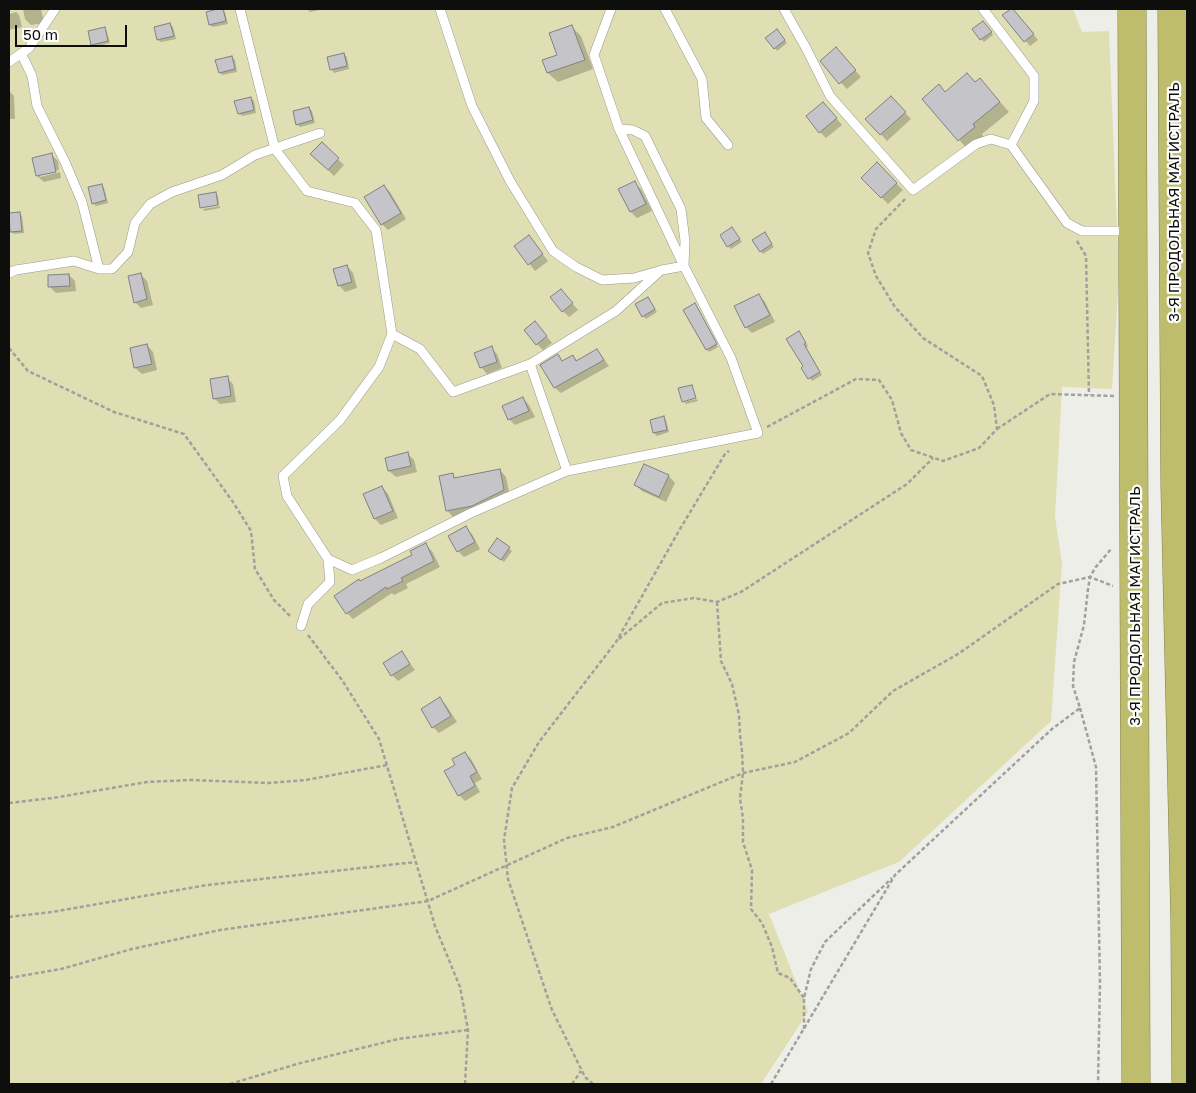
<!DOCTYPE html>
<html>
<head>
<meta charset="utf-8">
<style>
	body { margin:0 }
	#map { position:relative; width:1196px; height:1093px; overflow:hidden; background:#eeeee9; font-family:"Golos Text",sans-serif }
	canvas { display:block }
	.frame { position:absolute; inset:0; border:10px solid #0e0e0c; pointer-events:none }
	.scale { position:absolute; left:15px; top:25px; width:112px; height:22px; box-sizing:border-box; border:2px solid #0e0e0c; border-top:0; padding-left:6px; font-size:15px; line-height:18px; white-space:nowrap; color:#0e0e0c; -webkit-text-stroke:4px #fffffe; paint-order:stroke }
</style>
</head>
<body>
<div id="map">
<canvas width="1196" height="1093"></canvas>
<div class="frame"></div>
<div class="scale">50 m</div>
</div>
<script>
const c = document.querySelector('canvas').getContext('2d');
c.lineJoin = 'round';
function fill(path, color) { c.fillStyle = color; c.fill(path, 'evenodd'); }
const toPath = rows => new Path2D(rows.map(r => 'M' + r).join(''));
function stroke(path, color, width, dash) { c.strokeStyle = color; c.lineWidth = width; c.lineCap = dash ? 'butt' : 'round'; c.setLineDash(dash || []); c.stroke(path); }
function drawText(font, color, halo, rows, align = 'center') {
  c.font = font + ' "Golos Text",sans-serif'; c.lineWidth = 4.5; c.setLineDash([]); c.textBaseline = 'middle'; c.strokeStyle = halo; c.fillStyle = color; for (const [text, x, y, turn = 0] of rows) {
    c.save(); c.translate(x, y); c.rotate((+turn || 0) * Math.PI / 180); c.textAlign = isNaN(turn) ? turn : align; if (halo) c.strokeText(text, 0, 0); c.fillText(text, 0, 0); c.restore();
  }
}
const green = toPath([
	[9,9,1073,9,1082,32,1109,31,1119,277,1112,389,1062,387,1055,517,1062,563,1051,721,899,862,769,914,808,1012,761,1084,9,1084]
]);
const shadow = toPath([
	[23,9,41,9,44,23,31,25,25,19],
	[222,9,225,12,228,24,213,27,210,25],
	[307,9,324,9,310,12],
	[16,12,19,15,22,27,9,30,9,14],
	[1017,14,1038,40,1030,46,1004,16],
	[170,24,173,27,176,39,161,42,158,40],
	[986,25,993,35,984,42,973,30],
	[571,26,581,36,593,69,558,82,548,73,544,61,558,55],
	[104,29,107,32,110,43,95,47,92,44],
	[779,33,787,43,777,51,775,48],
	[344,54,347,57,349,69,334,73,332,70,329,58],
	[842,55,861,77,847,89,821,61],
	[232,57,235,60,237,72,222,75,220,72],
	[980,79,1009,112,982,134,984,137,968,150,924,99,939,86,946,93,975,83],
	[9,91,14,96,15,119,9,119],
	[251,98,254,101,256,113,242,116,239,113],
	[897,104,911,119,887,141,867,119],
	[309,108,312,111,315,123,300,127,297,124],
	[829,110,842,125,826,138,820,132],
	[322,144,344,165,334,176,312,154],
	[51,154,58,161,59,170,40,174,40,177,60,172,61,178,44,182,37,176],
	[877,164,903,190,888,204,863,178],
	[634,183,641,189,652,211,637,218,631,212,620,190],
	[102,185,104,188,108,203,96,206,93,203],
	[384,186,390,192,406,219,388,230,382,224],
	[215,193,218,196,219,204,202,207,202,208,199,196],
	[220,206,220,208,204,211,203,209],
	[19,213,22,216,24,233,14,234,11,232],
	[735,232,742,242,731,249,728,246],
	[529,237,548,261,535,271,516,246],
	[767,237,774,247,763,254,761,251],
	[347,266,353,273,357,288,345,292,339,285],
	[69,275,75,281,76,291,56,293,49,286],
	[141,275,147,281,153,305,141,308,135,302],
	[759,295,765,302,775,322,752,333,746,327],
	[567,297,578,310,569,317,563,311],
	[650,301,657,312,646,319,643,316],
	[695,305,718,347,709,352,707,349],
	[541,329,552,343,543,350,537,344],
	[801,336,808,346,806,348,822,375,812,381,803,368,805,367],
	[147,345,153,352,157,370,142,374,135,368],
	[491,348,497,354,502,368,487,374,481,367],
	[597,350,609,366,561,393,555,388,542,365,558,356,564,362,573,357,578,361],
	[227,378,233,384,236,402,220,404,214,398],
	[523,398,529,405,535,417,515,425,509,419],
	[697,399,698,401,686,404,684,402],
	[663,418,666,420,669,432,657,436,654,433,651,421],
	[407,453,414,460,417,472,396,477,389,471,387,459],
	[645,465,669,476,675,483,666,502,642,491,636,485],
	[500,470,506,477,510,497,478,512,453,517,447,510,452,475,456,479],
	[382,487,388,494,398,518,381,525,375,519],
	[466,528,472,534,480,549,464,557,458,551],
	[497,540,512,551,504,562,493,554],
	[425,545,432,551,440,567,406,584,408,588,394,595,392,593,353,619,347,613,360,582,413,556],
	[402,653,415,670,398,681,392,675],
	[440,699,446,705,457,722,439,733,433,727],
	[465,753,471,759,482,779,475,783,480,792,465,801,459,795,457,765]
]);
const building = toPath([
	[218,9,223,9,226,21,209,25,206,12,218,9],
	[1011,9,1013,9,1034,34,1024,42,1002,15,1011,9],
	[983,21,992,32,980,40,972,29,983,21],
	[170,23,174,36,157,40,154,27,170,23],
	[572,25,585,60,547,73,542,60,557,55,549,33,572,25],
	[105,27,108,41,91,45,88,31,105,27],
	[777,29,785,40,774,49,765,38,777,29],
	[836,47,856,70,839,84,820,61,836,47],
	[344,53,347,66,330,70,327,57,344,53],
	[232,56,235,69,219,73,215,60,232,56],
	[967,73,975,82,980,78,1000,102,973,124,975,127,958,141,922,99,939,84,945,92,967,73],
	[891,96,906,112,880,135,865,119,891,96],
	[251,97,254,110,238,114,234,101,251,97],
	[823,102,837,118,819,133,806,116,823,102],
	[309,107,313,120,296,125,293,111,309,107],
	[322,142,339,158,328,170,310,154,322,142],
	[52,153,56,172,36,176,32,158,52,153],
	[877,162,897,183,881,198,861,178,877,162],
	[635,181,646,204,630,212,618,189,635,181],
	[102,184,106,200,92,204,88,187,102,184],
	[384,185,401,213,381,225,364,197,384,185],
	[216,192,218,205,200,208,198,195,216,192],
	[20,212,22,231,10,232,9,213,20,212],
	[732,227,740,239,727,247,720,235,732,227],
	[765,232,772,244,760,252,752,240,765,232],
	[529,235,543,254,528,265,514,246,529,235],
	[347,265,352,282,338,286,333,269,347,265],
	[141,273,147,299,134,303,128,276,141,273],
	[69,274,70,286,48,287,48,275,69,274],
	[561,289,573,303,562,312,550,297,561,289],
	[759,294,770,315,745,328,734,306,759,294],
	[648,297,655,309,642,317,635,304,648,297],
	[695,303,717,344,706,350,683,310,695,303],
	[535,321,547,336,536,345,524,330,535,321],
	[799,331,806,343,804,344,820,372,808,379,801,368,803,366,786,339,799,331],
	[147,344,152,364,134,368,130,348,147,344],
	[492,346,497,362,480,368,474,353,492,346],
	[597,349,604,360,554,388,540,365,558,354,562,361,573,355,576,361,597,349],
	[228,376,231,396,213,399,210,379,228,376],
	[692,385,696,398,682,402,678,388,692,385],
	[523,397,529,411,508,420,502,406,523,397],
	[664,416,667,430,653,433,650,420,664,416],
	[408,452,411,466,388,471,385,458,408,452],
	[644,464,669,475,659,497,634,485,644,464],
	[500,469,504,490,472,506,446,511,439,476,453,473,454,478,500,469],
	[382,486,393,511,374,519,363,494,382,486],
	[466,526,475,542,457,552,448,536,466,526],
	[497,538,510,547,501,560,488,551,497,538],
	[426,543,434,561,401,578,403,581,387,589,386,587,346,614,334,596,359,579,360,581,412,555,410,551,426,543],
	[402,651,410,664,391,676,383,663,402,651],
	[440,697,451,716,432,728,421,709,440,697],
	[465,752,477,772,470,776,475,786,458,796,444,771,455,765,452,759,465,752]
]);
const path = toPath([
	[1077,241,1086,256,1089,395],
	[9,348,28,371,114,412,184,434,233,502,251,531,255,569,274,600,291,617],
	[767,427,856,379,879,380,892,400,901,433,911,450,943,461,979,448,997,429,994,405,982,376,923,338,895,307,876,276,868,253,876,229,905,199],
	[997,429,1050,394,1114,396],
	[717,602,721,661,732,684,739,715,740,735,742,751,743,773,740,798,743,819,743,842,752,870,751,909,762,923,772,947,778,973,790,978,804,998],
	[308,635,342,680,379,739,435,926,460,987,468,1030,465,1084],
	[619,639,662,603,694,598,717,602,741,592,907,484,933,458],
	[1080,708,1096,767,1100,983,1098,1084],
	[9,803,53,798,147,782,191,780,269,783,306,780,387,765],
	[9,917,52,912,207,885,416,862],
	[9,978,61,969,132,949,220,930,428,901,567,838,613,827,743,773,795,762,849,733,893,691,958,654,1058,584,1090,577,1113,586],
	[804,1029,804,998,811,969,825,942,892,878],
	[230,1084,297,1064,398,1039,467,1030],
	[572,1084,581,1071],
	[593,1084,585,1077,552,1010,508,879,504,840,512,788,539,742,616,642,680,529,725,454,729,451],
	[771,1084,895,875,1052,729,1080,708,1073,686,1074,662,1084,625,1088,589,1090,577,1095,568,1112,548]
]);
const lane = toPath([
	[240,9,275,149,307,191,355,203,376,230,392,334,379,367,340,420,283,476,287,496,328,559,352,570,381,558,471,513,567,471,758,433,731,358,684,266,619,129,594,55,611,9],
	[440,9,472,106,510,181,553,251,576,267,602,280,634,278,662,270,684,266,685,241,681,209,645,136,633,130,619,129],
	[665,9,702,79,706,118,728,145],
	[784,9,806,48,830,96,913,190,976,144,991,139,1011,145,1034,101,1034,76,983,9],
	[21,53,32,76,37,106,65,162,82,202,99,269],
	[9,62,29,48,55,9],
	[1011,145,1067,223,1082,231,1131,231],
	[9,273,16,270,74,261,99,269,112,269,128,252,135,223,150,204,172,192,222,175,255,155,320,133],
	[392,334,420,349,453,392,530,364,616,311,660,271],
	[530,364,567,471],
	[301,626,308,604,330,582,328,559]
]);
const highway = toPath([
	[1132,9,1136,1084],
	[1172,9,1175,485,1185,920,1186,1084]
]);
const streetNames = [
	["3-Я ПРОДОЛЬНАЯ МАГИСТРАЛЬ",1174,202,-90],
	["3-Я ПРОДОЛЬНАЯ МАГИСТРАЛЬ",1135,606,-90]
];
fill(green, '#dfdfb3');
fill(shadow, '#0003');
fill(building, '#c5c4c8');
stroke(building, '#828185', 1);
stroke(lane, '#999994', 10);
stroke(highway, '#80804b', 29);
stroke(path, '#a0a09c', 2.5, [4, 2.5]);
stroke(lane, '#fff', 9);
stroke(highway, '#bebd6d', 28);
drawText('15px', '#0e0e0c', '#fffffe', streetNames);
</script>
</body>
</html>
